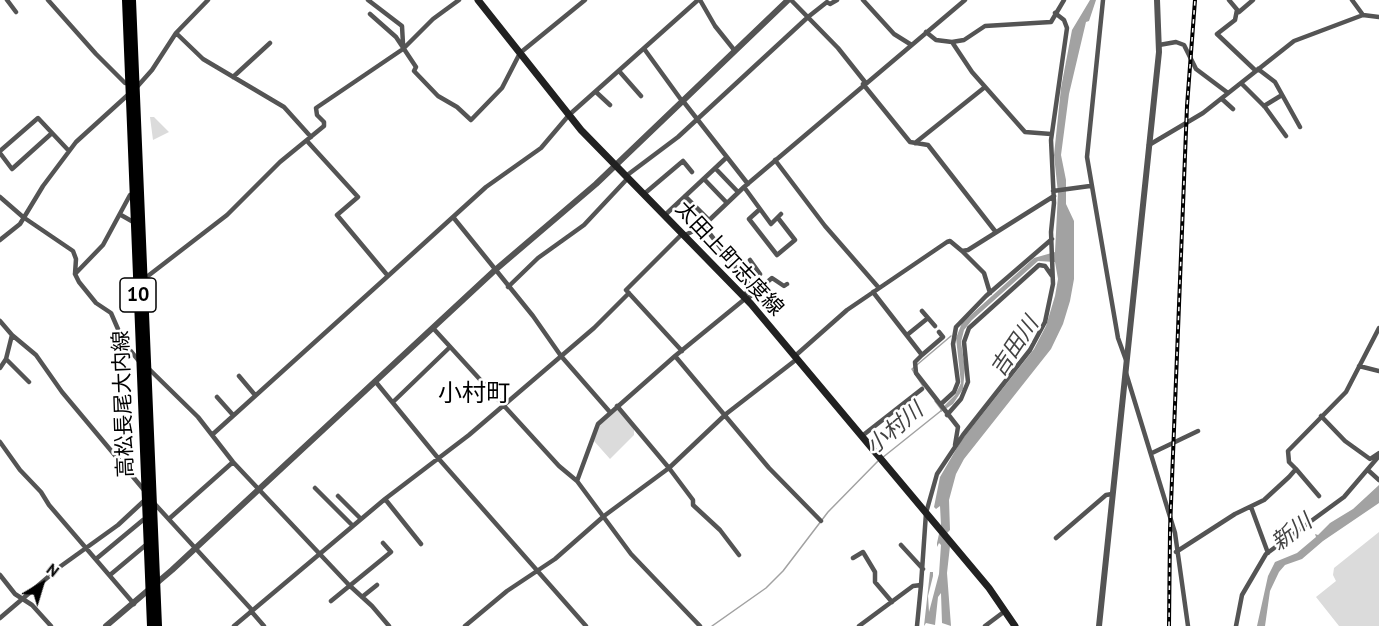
<!DOCTYPE html>
<html>
<head>
<meta charset="utf-8">
<style>
	body { margin:0 }
	#map { position:relative; width:1379px; height:626px; overflow:hidden; background:#fff; font-family:"PT Sans",sans-serif }
	canvas { display:block }
	.north { position:absolute; left:12px; top:554px; width:60px; height:60px; -webkit-text-stroke:4px #fff; paint-order:stroke; rotate:38deg; font-size:16px; font-weight:700; line-height:24px; text-align:center; color:#000 }
	.north::after { content:''; display:block; margin:auto; width:21px; height:27px; background:#000; clip-path:polygon(50% 0,100% 100%,50% 72%,0 100%) }
</style>
</head>
<body>
<div id="map">
<canvas width="1379" height="626"></canvas>
<div class="north">N</div>
</div>
<script>
const c = document.querySelector('canvas').getContext('2d');
c.lineJoin = 'round';
function fill(path, color) { c.fillStyle = color; c.fill(path, 'evenodd'); }
const toPath = rows => new Path2D(rows.map(r => 'M' + r).join(''));
function stroke(path, color, width, dash) { c.strokeStyle = color; c.lineWidth = width; c.lineCap = dash ? 'butt' : 'round'; c.setLineDash(dash || []); c.stroke(path); }
function drawText(font, color, halo, rows, align = 'center') {
  c.font = font + ' "PT Sans","Noto Sans JP",sans-serif'; c.lineWidth = 5; c.setLineDash([]); c.textBaseline = 'middle'; c.strokeStyle = halo; c.fillStyle = color; for (const [text, x, y, turn = 0] of rows) {
    c.save(); c.translate(x, y); c.rotate((+turn || 0) * Math.PI / 180); c.textAlign = isNaN(turn) ? turn : align; if (halo) c.strokeText(text, 0, 0); c.fillText(text, 0, 0); c.restore();
  }
}
const green = toPath([
	[150,117,154,117,169,132,153,140],
	[617,408,634,429,634,435,610,459,594,441,598,425],
	[1379,532,1379,626,1339,626,1316,597,1336,581,1333,575,1334,568]
]);
const water = toPath([
	[1090,0,1096,0,1089,21,1086,22,1069,94,1061,155,1066,180,1066,204,1074,221,1074,279,1070,301,1063,324,1051,349,964,459,956,474,949,500,950,530,947,533,950,546,947,573,951,626,942,623,941,593,938,597,935,625,926,623,924,626,930,572,933,572,933,576,928,596,929,612,939,574,941,545,939,543,937,547,937,543,941,525,940,506,936,509,934,507,940,477,961,441,1034,349,1046,326,1055,296,1058,279,1055,262,1038,261,972,320,964,330,961,342,965,368,963,389,953,404,941,412,940,410,955,395,961,383,956,338,962,323,1034,258,1055,252,1058,193,1054,155,1061,88,1072,30],
	[1379,485,1379,503,1323,541,1302,559,1285,565,1279,572,1270,591,1265,626,1257,626,1268,576,1275,562,1297,553,1316,537,1315,534,1318,535,1330,523,1353,509]
]);
const stream = toPath([
	[923,386,912,369,951,336],
	[935,401,941,409],
	[882,458,942,410],
	[712,626,766,588,783,571,828,512,878,461]
]);
const minor = toPath([
	[7,0,16,12],
	[48,0,96,54,125,83,129,83],
	[368,0,402,26,403,44],
	[700,0,715,26,735,51],
	[791,0,838,48,865,82],
	[863,0,894,34,910,44],
	[1103,0,1087,157,1118,338,1126,360],
	[1229,0,1239,12,1253,0],
	[1352,0,1363,15],
	[1237,10,1235,20,1217,34,1256,71],
	[370,14,396,37,416,67,414,71,438,96,457,107,471,120,502,88,520,53,585,0],
	[926,32,936,40,952,42,972,72,1025,132,1051,134],
	[176,33,203,59,284,107,311,137],
	[952,42,964,40,985,26,1051,22,1064,0],
	[1159,45,1176,42,1184,45,1196,69,1228,93],
	[645,50,682,101],
	[1258,69,1275,82,1300,127],
	[619,71,641,96],
	[233,77,270,43],
	[1241,83,1265,107,1286,136],
	[863,84,910,142,928,145,995,231],
	[136,88,152,70,176,33,208,0],
	[596,92,610,105],
	[1222,99,1233,109],
	[683,101,748,184],
	[1264,106,1282,95],
	[915,143,985,87],
	[1149,145,1203,113,1294,41,1363,15,1379,17],
	[0,151,38,118,69,151],
	[0,153,12,169,52,133],
	[775,160,825,226,879,288],
	[715,168,738,192],
	[626,176,678,137,808,17,827,2,830,4,837,0],
	[704,179,727,203],
	[744,187,771,224,781,214],
	[1053,191,1090,186],
	[644,194,683,161,692,172],
	[685,196,709,220],
	[0,197,23,217,73,251,76,259,75,274,79,282,96,303,111,313,124,343,139,361],
	[760,209,749,219,777,255,795,240,778,218],
	[121,215,135,223],
	[665,215,727,157],
	[453,217,533,316,561,356,609,411],
	[703,225,752,288,744,295],
	[685,235,702,227,744,187,965,0],
	[0,240,20,224,43,186,76,142,130,93],
	[962,251,984,273,990,293],
	[750,260,760,274],
	[75,274,103,245,130,195,134,194],
	[741,274,753,265],
	[388,276,486,187,541,148,569,115,698,0],
	[144,279,227,215,280,162,324,126,324,122,317,115,316,108,403,49,433,19,459,0],
	[508,287,538,258,584,225,628,178],
	[873,292,922,355,915,362,916,373,958,427,955,445],
	[746,298,675,356,769,468,821,521],
	[747,299,772,278,784,286,787,284],
	[922,311,935,326],
	[0,321,12,335,6,359,0,368],
	[433,328,559,466,577,481,631,554,700,626],
	[12,335,36,355,62,392,144,490],
	[907,335,928,318],
	[682,351,626,290,683,233],
	[922,355,943,337,939,332],
	[795,356,847,310,947,242,950,241,962,251,968,250,1054,196],
	[6,359,29,382],
	[1359,366,1379,371],
	[148,368,198,417,233,462,349,585,372,606,389,626],
	[1126,373,1175,533,1188,626],
	[239,376,255,395],
	[375,381,438,458,586,626],
	[217,397,233,415],
	[393,402,450,347],
	[941,404,954,392,958,382,953,344,956,327,986,296,1052,239],
	[617,406,669,468,693,500,693,505,720,530,739,555],
	[947,415,961,399,968,382,964,342,969,328,1039,265,1045,266,1052,276],
	[1321,416,1345,441,1370,459,1379,453],
	[213,434,388,276,337,215,358,197,307,141],
	[862,436,922,389],
	[0,442,20,470,41,492,49,505,134,604],
	[1152,453,1198,431],
	[1296,469,1319,496],
	[1369,471,1379,480],
	[577,481,598,424,675,356],
	[315,488,353,526],
	[338,496,361,519],
	[385,499,421,544],
	[153,502,252,610],
	[1251,507,1268,553],
	[170,518,233,462],
	[1056,538,1106,495,1112,494],
	[901,545,923,569],
	[1176,552,1235,514,1264,500,1289,477,1296,469,1289,462,1288,451,1346,392,1379,328],
	[853,558,863,552,875,572,875,582,892,602],
	[96,559,143,520],
	[0,575,15,594,32,605,51,626],
	[110,575,147,544],
	[362,597,377,585],
	[331,601,391,552,383,543],
	[251,611,264,626],
	[0,618,61,566,118,525,146,499],
	[234,626,385,499,469,435,594,328,629,293],
	[465,626,507,591,555,559,604,516,669,468,726,414,797,359],
	[859,626,913,586,921,585,926,513,937,474,963,435,1030,350,1045,322,1053,284,1051,232,1054,203,1051,140,1067,28,1064,20,1055,13],
	[917,626,921,585],
	[985,626,1005,611],
	[1236,626,1242,595,1266,554,1344,497,1379,456]
]);
const tertiary = toPath([
	[106,626,172,570,494,271,596,184,788,0],
	[1099,626,1159,52,1157,0]
]);
const secondary = toPath([
	[478,0,581,130,751,304,989,588,1015,626]
]);
const primary = toPath([
	[126,0,151,626],
	[132,0,158,626]
]);
const rail = toPath([
	[1169,626,1170,529,1187,106,1195,0]
]);
const shields = [
	[138,295,36]
];
const shieldNames = [
	["10",138,295]
];
const streetNames = [
	["太田上町志度線",729,259,47],
	["高松長尾大内線",124,404,-92]
];
const waterNames = [
	["吉田川",1015,347,-56],
	["小村川",895,429,-40],
	["新川",1292,533,-37]
];
const quarterNames = [
	["小村町",474,394]
];
fill(green, '#dbdbdb');
fill(water, '#a2a2a2');
stroke(stream, '#a2a2a2', 1.5);
stroke(minor, '#545454', 4.5);
stroke(tertiary, '#545454', 6);
stroke(secondary, '#212121', 7);
stroke(primary, '#000', 8);
stroke(rail, '#000', 4);
stroke(rail, '#fff', 1.5, [4.5]);
for (const [x, y, w] of shields) { const box = new Path2D(); box.roundRect(x - w / 2, y - 17, w, 34, 4.5); c.fillStyle = '#fff'; c.fill(box); stroke(box, '#000', 1.5); }
drawText('bold 20px', '#000', null, shieldNames);
drawText('21px', '#000', '#fff', streetNames);
drawText('italic 22px', '#434343', '#fff', waterNames);
drawText('24px', '#000', '#fff', quarterNames);
</script>
</body>
</html>
